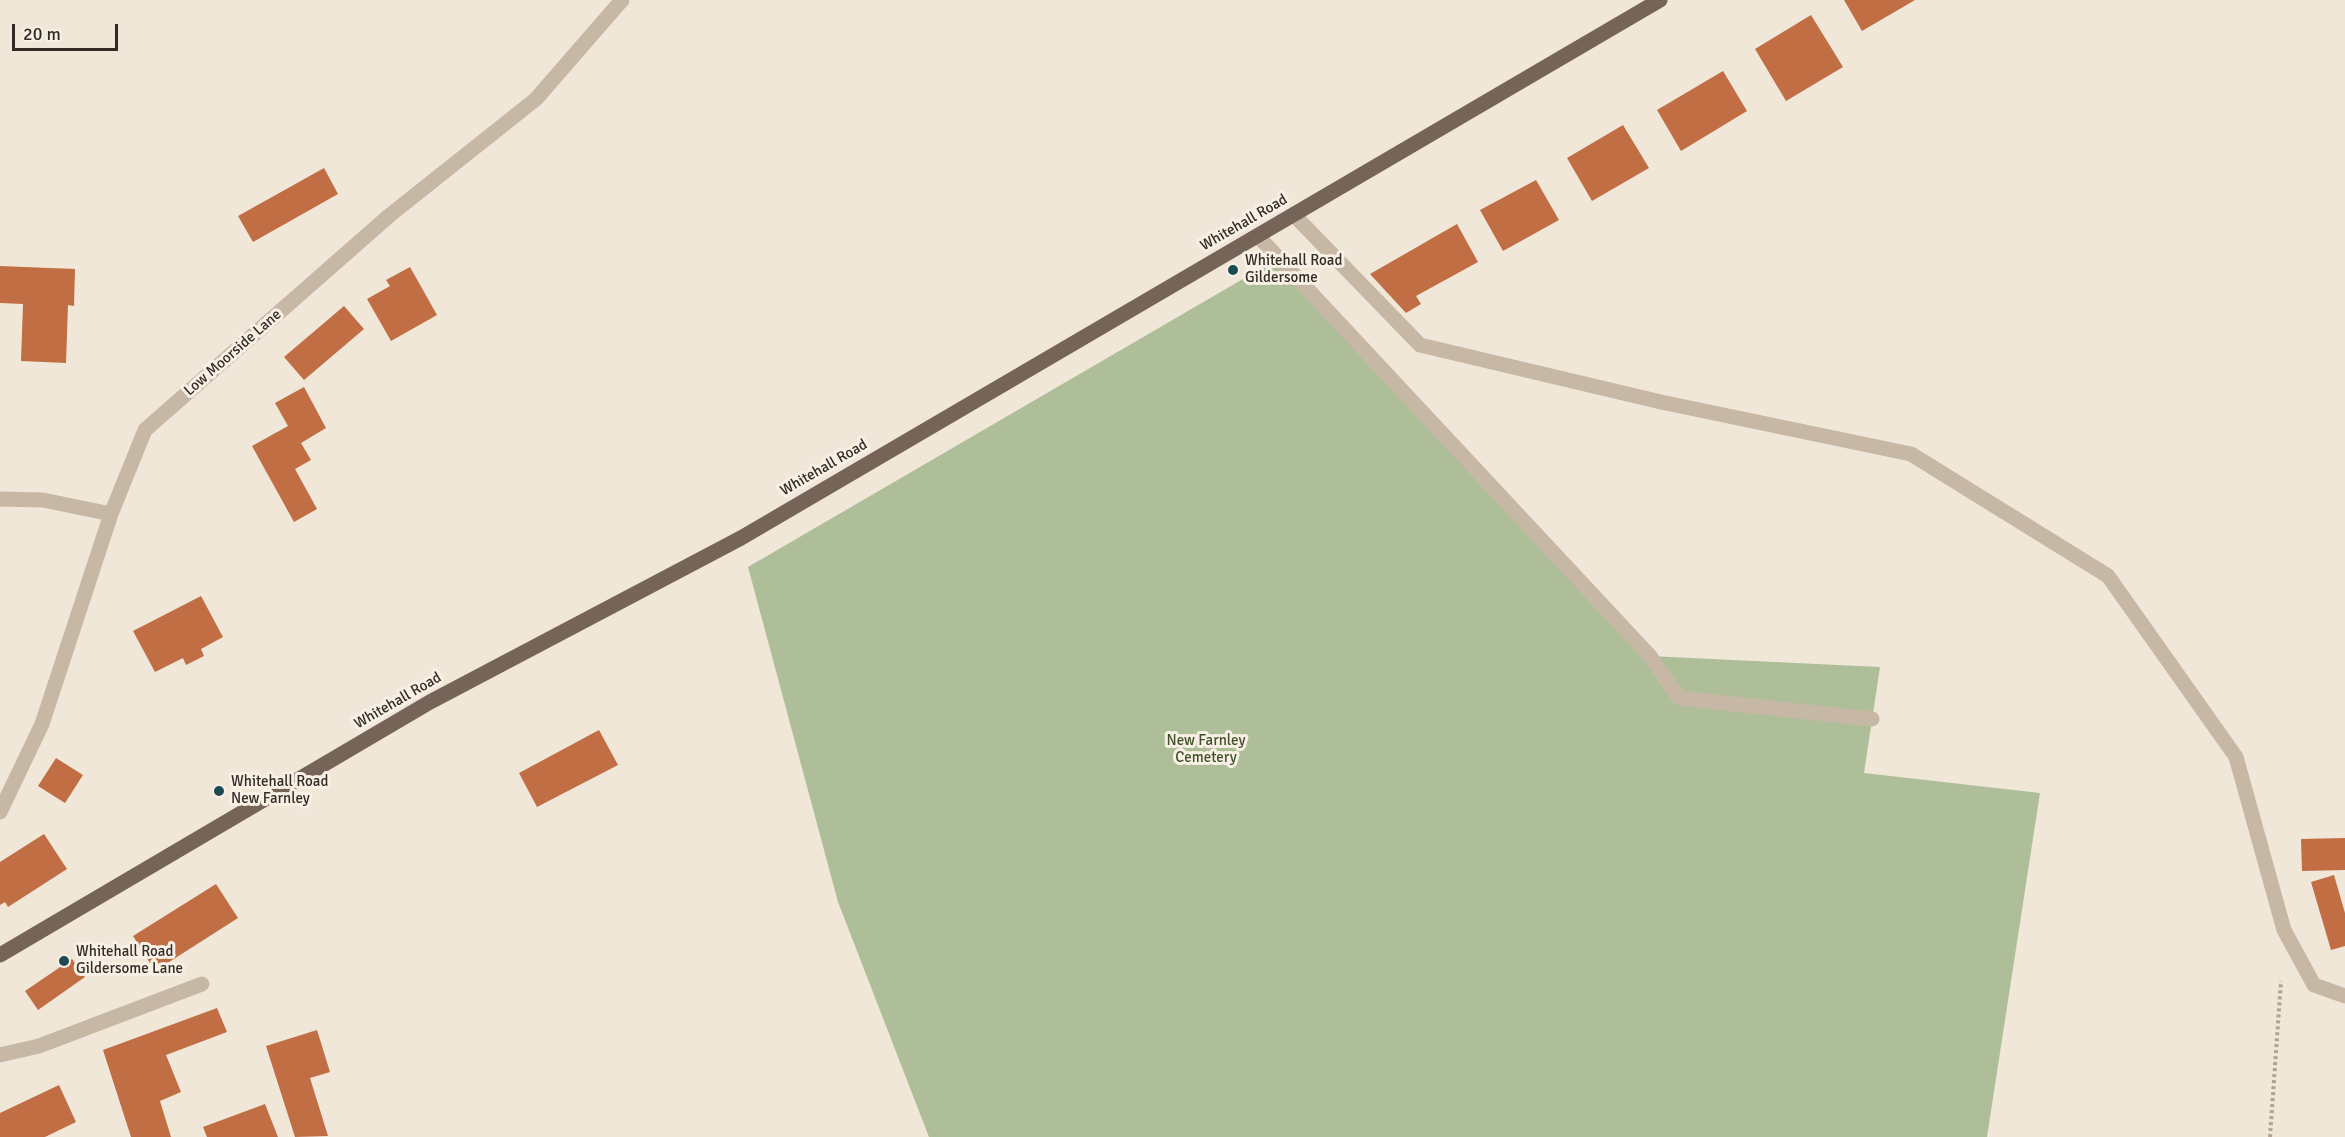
<!DOCTYPE html>
<html>
<head>
<meta charset="utf-8">
<style>
	body { margin:0 }
	#map { position:relative; width:2345px; height:1137px; overflow:hidden; background:#f0e7d8; font-family:Signika,sans-serif }
	canvas { display:block }
	.scale { position:absolute; left:12px; top:24px; width:106px; height:27px; box-sizing:border-box; border:3px solid #332b26; border-top:0; padding-left:8px; font-size:18px; line-height:21px; white-space:nowrap; color:#332b26; -webkit-text-stroke:4px #f8f0e4; paint-order:stroke }
</style>
</head>
<body>
<div id="map">
<canvas width="2345" height="1137"></canvas>
<div class="scale">20 m</div>
</div>
<script>
const c = document.querySelector('canvas').getContext('2d');
c.lineJoin = 'round';
function fill(path, color) { c.fillStyle = color; c.fill(path, 'evenodd'); }
const toPath = rows => new Path2D(rows.map(r => 'M' + r).join(''));
function stroke(path, color, width, dash) { c.strokeStyle = color; c.lineWidth = width; c.lineCap = dash ? 'butt' : 'round'; c.setLineDash(dash || []); c.stroke(path); }
function drawText(font, color, halo, rows, align = 'center') {
  c.font = font + ' Signika,sans-serif'; c.lineWidth = 6; c.setLineDash([]); c.textBaseline = 'middle'; c.strokeStyle = halo; c.fillStyle = color; for (const [text, x, y, turn = 0] of rows) {
    c.save(); c.translate(x, y); c.rotate((+turn || 0) * Math.PI / 180); c.textAlign = isNaN(turn) ? turn : align; if (halo) c.strokeText(text, 0, 0); c.fillText(text, 0, 0); c.restore();
  }
}
const green = toPath([
	[1279,258,1650,656,1880,667,1864,773,2040,793,1987,1137,929,1137,838,902,748,567]
]);
const building = toPath([
	[1844,0,1915,0,1862,31],
	[1811,15,1843,67,1786,101,1755,49],
	[1723,71,1747,111,1681,151,1657,110],
	[1623,125,1649,168,1592,201,1567,158],
	[324,168,338,194,253,242,238,216],
	[1536,180,1559,220,1503,251,1480,210],
	[1457,224,1478,262,1416,296,1421,304,1406,313,1370,274],
	[0,266,75,269,74,306,68,305,66,363,21,361,23,304,0,303],
	[410,267,437,315,391,341,367,299,390,286,386,280],
	[344,306,364,329,304,380,284,357],
	[304,387,326,428,301,443,311,460,295,469,317,509,294,522,252,446,288,426,275,403],
	[201,596,223,637,201,649,204,656,186,665,183,658,155,672,133,631],
	[599,730,618,765,537,807,519,773],
	[56,758,83,775,65,803,38,786],
	[44,834,67,869,8,907,5,902,0,905,0,862],
	[2345,838,2345,870,2302,871,2301,839],
	[2334,875,2345,913,2345,946,2331,950,2311,882],
	[216,884,238,918,155,971,133,936],
	[72,959,85,977,38,1010,25,991],
	[217,1008,227,1032,166,1055,181,1092,160,1101,171,1137,131,1137,103,1050],
	[317,1030,330,1072,310,1078,328,1136,295,1137,266,1046],
	[59,1085,76,1122,45,1137,0,1137,0,1113],
	[265,1104,278,1137,207,1137,203,1127]
]);
const path = toPath([
	[2270,1137,2281,981]
]);
const service = toPath([
	[1294,215,1420,345,1661,402,1911,454,2108,576,2236,757,2284,930,2314,985,2345,996],
	[1258,236,1650,656,1679,698,1872,719],
	[0,1055,39,1046,202,984]
]);
const minor = toPath([
	[0,499,43,500,111,514],
	[0,812,42,724,111,514,145,430,390,215,536,99,622,0]
]);
const primary = toPath([
	[0,955,430,702,741,538,1660,0]
]);
const markers = [
	[1233,270,6,"#1d4a52"],
	[219,791,6,"#1d4a52"],
	[64,961,6,"#1d4a52"]
];
const streetNames = [
	["Whitehall Road",1244,223,-30],
	["Low Moorside Lane",233,353,-41],
	["Whitehall Road",824,468,-30],
	["Whitehall Road",398,701,-30]
];
const poiNames = [
	["Whitehall Road",1245,261],
	["Gildersome",1245,278],
	["Whitehall Road",231,782],
	["New Farnley",231,799],
	["Whitehall Road",76,952],
	["Gildersome Lane",76,969]
];
const parkNames = [
	["New Farnley",1206,741],
	["Cemetery",1206,758]
];
fill(green, '#aebe99');
fill(building, '#c16e45');
stroke(path, '#b3a28f', 4, [3, 3]);
stroke(service, '#c7b7a5', 15);
stroke(minor, '#c7b7a5', 15);
stroke(primary, '#756457', 15);
for (const [x, y, r, color] of markers) { const dot = new Path2D(); dot.arc(x, y, r, 0, 2 * Math.PI); c.fillStyle = color; c.fill(dot); stroke(dot, '#f8f0e4', 2); }
drawText('15px', '#332b26', '#f8f0e4', streetNames);
drawText('15px', '#332b26', '#f8f0e4', poiNames, 'left');
drawText('15px', '#3f502b', '#f8f0e4', parkNames);
</script>
</body>
</html>
